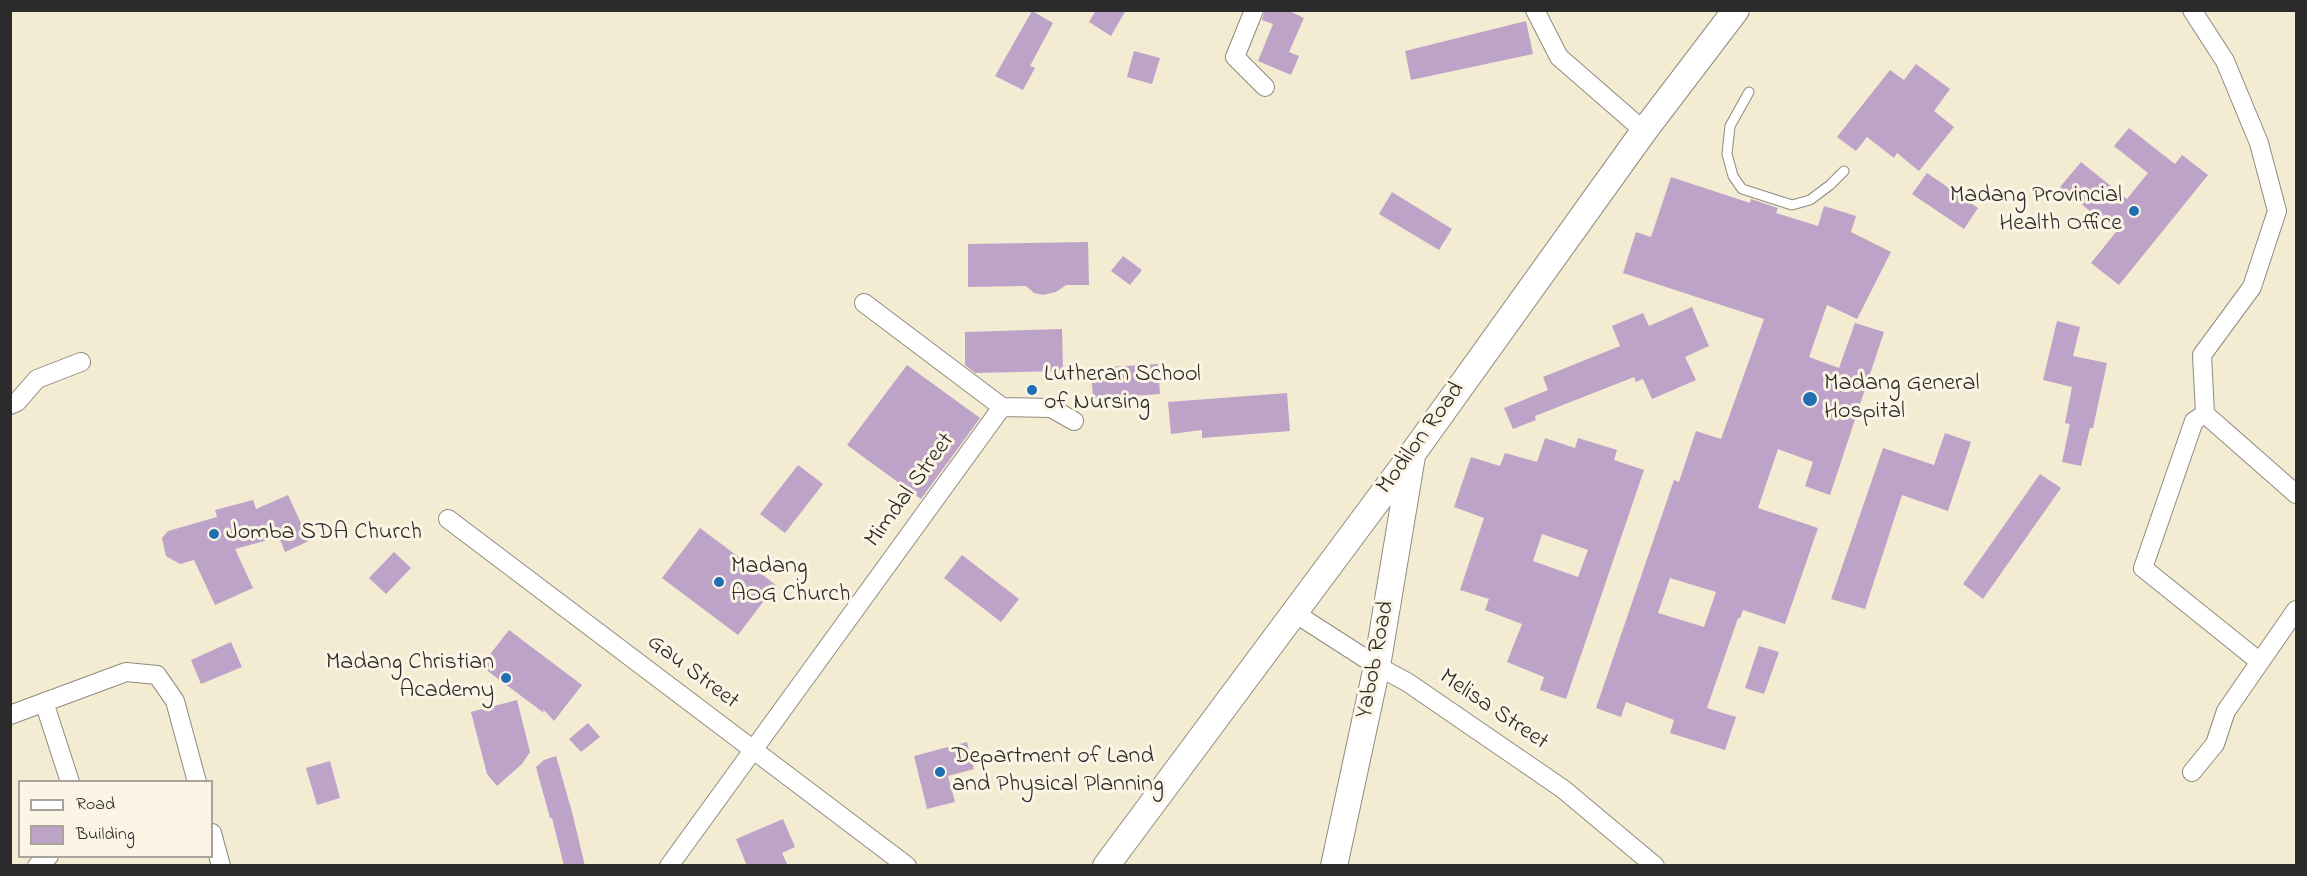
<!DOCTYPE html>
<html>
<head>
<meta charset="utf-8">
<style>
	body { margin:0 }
	#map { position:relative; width:2307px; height:876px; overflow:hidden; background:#f3ebd2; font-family:"Indie Flower",sans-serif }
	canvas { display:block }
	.frame { position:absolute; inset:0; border:12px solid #2b2b2b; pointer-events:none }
	.legend { position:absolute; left:18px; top:780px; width:195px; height:78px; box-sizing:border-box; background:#fcf5e5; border:2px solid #a8a49b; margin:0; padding:8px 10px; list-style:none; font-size:18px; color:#2b2b2b }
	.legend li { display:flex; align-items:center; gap:12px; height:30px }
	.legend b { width:30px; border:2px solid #a8a49b }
</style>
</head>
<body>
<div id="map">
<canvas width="2307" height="876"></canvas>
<div class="frame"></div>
<ul class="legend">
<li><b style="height:8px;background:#fff"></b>Road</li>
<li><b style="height:16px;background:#bea3c9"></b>Building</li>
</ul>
</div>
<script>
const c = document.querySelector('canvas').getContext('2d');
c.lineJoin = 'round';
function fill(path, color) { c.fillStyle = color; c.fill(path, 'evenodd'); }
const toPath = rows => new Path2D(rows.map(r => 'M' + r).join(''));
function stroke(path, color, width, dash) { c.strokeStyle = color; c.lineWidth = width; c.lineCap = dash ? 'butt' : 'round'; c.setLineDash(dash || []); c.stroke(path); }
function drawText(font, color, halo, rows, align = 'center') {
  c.font = font + ' "Indie Flower",sans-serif'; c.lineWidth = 6; c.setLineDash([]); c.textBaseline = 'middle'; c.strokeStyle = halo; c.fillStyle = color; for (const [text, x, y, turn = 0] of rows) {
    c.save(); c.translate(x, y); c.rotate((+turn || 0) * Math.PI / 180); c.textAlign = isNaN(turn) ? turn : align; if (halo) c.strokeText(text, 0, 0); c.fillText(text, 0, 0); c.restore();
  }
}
const building = toPath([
	[1096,10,1126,10,1111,36,1089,22],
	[1265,10,1287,10,1304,18,1289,52,1299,56,1291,75,1258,61,1273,24,1262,20],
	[1032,11,1053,23,1030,66,1035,68,1023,90,995,76],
	[1526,21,1533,54,1411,80,1405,51],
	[1134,51,1160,58,1152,84,1127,77],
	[1916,64,1950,89,1934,111,1954,127,1919,171,1897,153,1894,158,1867,137,1856,151,1837,137,1890,70,1904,80],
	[2129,128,2175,164,2182,155,2208,175,2119,285,2091,263,2116,232,2060,187,2081,162,2127,199,2148,173,2114,146],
	[1927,173,1978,208,1964,229,1912,194],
	[1671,177,1750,203,1751,199,1778,208,1776,213,1818,226,1824,206,1856,216,1851,232,1891,252,1857,319,1827,305,1809,357,1839,368,1855,323,1884,332,1830,495,1805,486,1813,462,1778,449,1758,508,1818,528,1785,624,1743,610,1740,618,1738,618,1707,708,1736,717,1725,750,1670,733,1674,720,1626,702,1621,717,1596,708,1674,480,1679,482,1696,431,1721,439,1764,319,1623,273,1636,232,1651,237],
	[1670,578,1716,592,1704,627,1658,613],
	[1392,192,1452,229,1439,250,1379,214],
	[1088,242,1089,285,1066,285,1056,292,1043,295,1034,293,1026,286,968,287,968,244],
	[1123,256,1142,270,1130,285,1111,271],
	[1692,307,1709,346,1685,357,1696,380,1652,399,1643,379,1636,382,1634,377,1535,416,1536,420,1513,429,1504,408,1548,390,1543,377,1620,346,1612,326,1643,313,1649,326],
	[2057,321,2080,327,2073,356,2107,363,2093,428,2090,428,2081,466,2062,462,2070,424,2065,423,2072,387,2043,380],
	[1062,329,1063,371,975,373,965,365,965,332],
	[1158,364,1160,394,1093,399,1091,368],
	[907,365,980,418,921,499,847,445],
	[1287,393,1290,431,1202,438,1202,430,1171,434,1168,402],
	[1945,433,1971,442,1948,511,1902,495,1865,609,1831,599,1883,448,1934,465],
	[1545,438,1575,448,1578,438,1617,450,1614,460,1644,470,1566,699,1540,690,1544,677,1507,662,1522,624,1485,610,1489,599,1460,590,1484,518,1454,507,1471,457,1500,466,1505,453,1537,462],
	[1542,534,1588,550,1578,577,1533,561],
	[798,465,823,484,785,533,760,514],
	[2040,474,2061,488,1983,599,1963,584],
	[288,495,309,541,285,552,279,537,235,549,253,588,215,605,194,560,180,564,166,556,162,538,168,531,217,517,215,510,253,500,256,509],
	[700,528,776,585,738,635,662,578],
	[394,552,411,568,386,594,369,578],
	[962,555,1019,599,1001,622,944,578],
	[509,630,582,685,554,721,543,709,544,713,481,666],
	[231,642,242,667,201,684,191,660],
	[1759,646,1779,652,1764,694,1745,688],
	[517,700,530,752,522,764,497,786,487,774,471,712],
	[588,723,600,737,581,752,569,739],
	[967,742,974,769,948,776,955,802,927,809,914,756],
	[556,756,572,812,585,866,564,866,552,818,550,818,536,767,544,760],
	[330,761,340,798,317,805,306,768],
	[783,819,795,847,782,853,788,866,747,866,736,839]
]);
const lane = toPath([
	[1749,92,1730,126,1727,154,1733,176,1742,189,1792,205,1810,200,1830,185,1844,171]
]);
const street = toPath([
	[1254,10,1235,57,1265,87],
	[1535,10,1559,57,1644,131],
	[2192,10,2225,61,2259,143,2277,211,2252,287,2202,355,2205,414,2296,494],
	[864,303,1002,407,1051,408,1074,421],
	[10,405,17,402,37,379,81,362],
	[2205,414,2194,421,2143,568,2260,662],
	[448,519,907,866],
	[1293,612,1377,666,1407,682,1563,789,1655,866],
	[44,702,70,782],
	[10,715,126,672,157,675,175,701,197,782],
	[2192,772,2215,744,2226,711,2296,610],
	[212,833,221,866],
	[37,866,49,856],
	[669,866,1002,407]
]);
const secondary = toPath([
	[1106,866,1413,453,1644,131,1736,10],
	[1334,866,1377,666,1412,456]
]);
const markers = [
	[2134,211,6,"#1f6fb2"],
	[1032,390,6,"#1f6fb2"],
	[1810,399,8,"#1f6fb2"],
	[214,534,6,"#1f6fb2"],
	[719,582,6,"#1f6fb2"],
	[506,678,6,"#1f6fb2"],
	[940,772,6,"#1f6fb2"]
];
const poiNames = [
	["Madang Provincial",2122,197,"right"],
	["Health Office",2122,225,"right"],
	["Lutheran School",1044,376],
	["of Nursing",1044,404],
	["Madang General",1824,385],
	["Hospital",1824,413],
	["Jomba SDA Church",226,534],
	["Madang",731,568],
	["AOG Church",731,596],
	["Madang Christian",494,664,"right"],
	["Academy",494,692,"right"],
	["Department of Land",952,758],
	["and Physical Planning",952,786]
];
const streetNames = [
	["Modilon Road",1422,439,-54],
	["Mimdal Street",911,491,-54],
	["Yabob Road",1377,660,-79],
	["Gau Street",692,673,37],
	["Melisa Street",1493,711,34]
];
fill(building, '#bea3c9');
stroke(lane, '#8f8b7e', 11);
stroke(street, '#8f8b7e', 20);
stroke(secondary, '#8f8b7e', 28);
stroke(lane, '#fff', 9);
stroke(street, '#fff', 18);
stroke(secondary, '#fff', 26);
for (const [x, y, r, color] of markers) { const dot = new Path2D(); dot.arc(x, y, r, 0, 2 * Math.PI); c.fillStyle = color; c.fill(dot); stroke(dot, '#fcf5e5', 2); }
drawText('24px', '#2b2b2b', '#fcf5e5', poiNames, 'left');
drawText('24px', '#2b2b2b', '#fcf5e5', streetNames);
</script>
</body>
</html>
